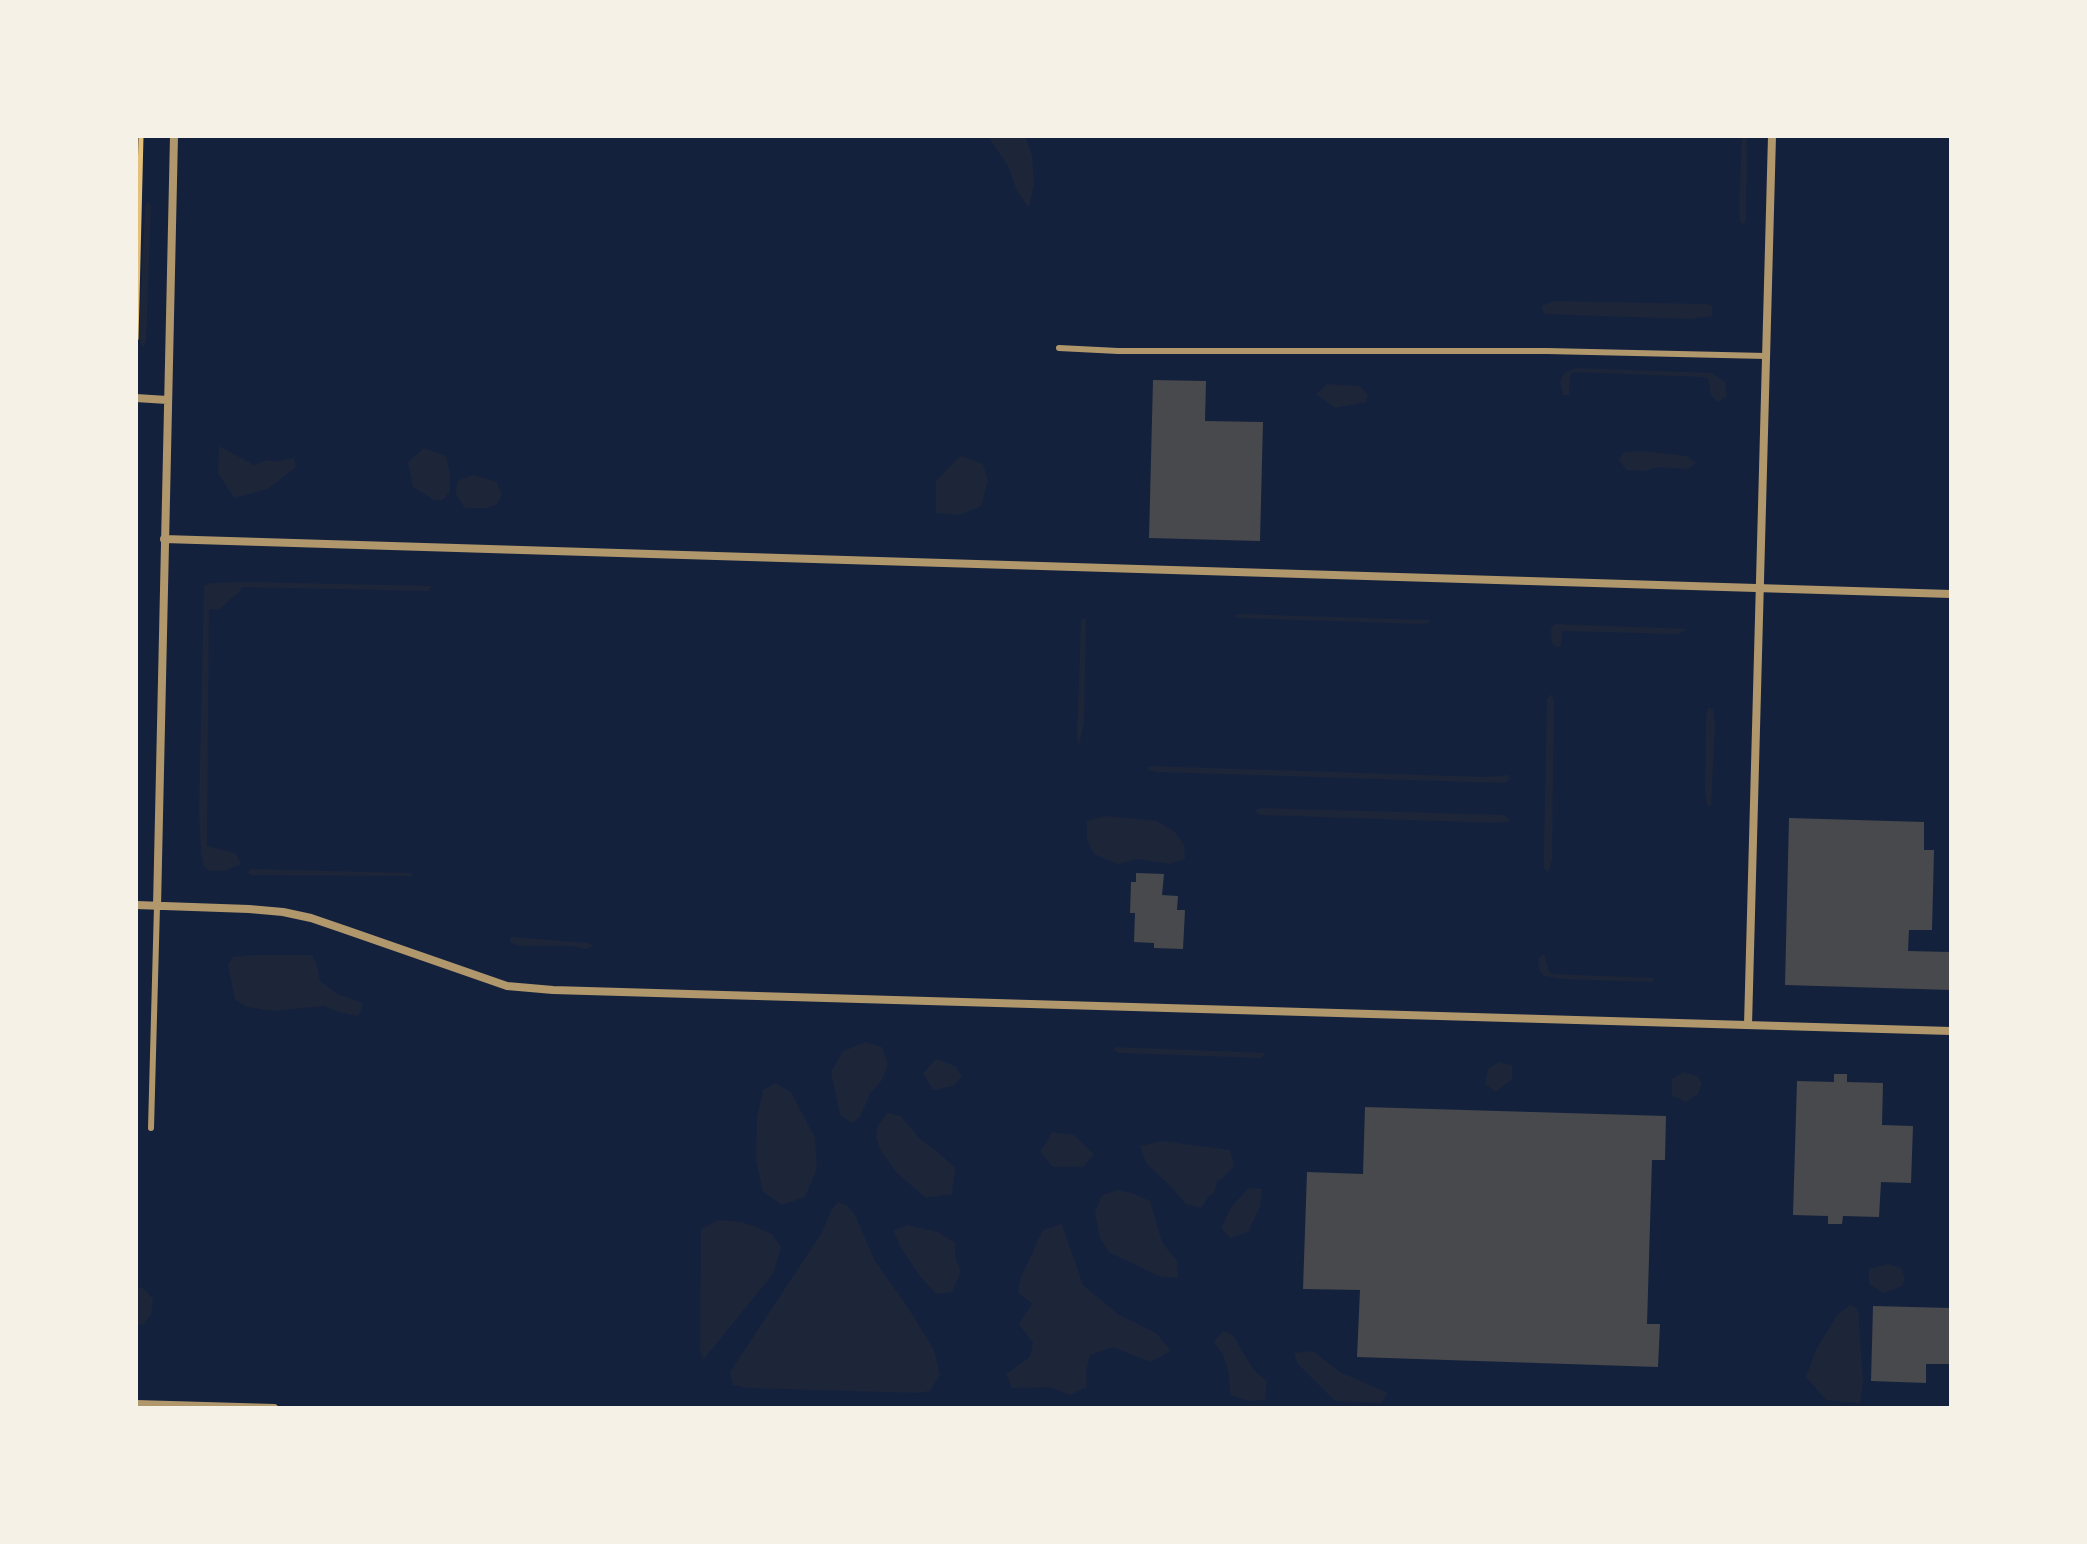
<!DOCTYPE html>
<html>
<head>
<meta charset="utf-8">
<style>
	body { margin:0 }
	#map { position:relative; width:2087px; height:1544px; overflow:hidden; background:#14213d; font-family:"Roboto Serif",serif }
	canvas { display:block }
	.frame { position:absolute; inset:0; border:138px solid #f6f1e7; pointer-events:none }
</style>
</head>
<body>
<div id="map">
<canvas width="2087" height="1544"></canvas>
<div class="frame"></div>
</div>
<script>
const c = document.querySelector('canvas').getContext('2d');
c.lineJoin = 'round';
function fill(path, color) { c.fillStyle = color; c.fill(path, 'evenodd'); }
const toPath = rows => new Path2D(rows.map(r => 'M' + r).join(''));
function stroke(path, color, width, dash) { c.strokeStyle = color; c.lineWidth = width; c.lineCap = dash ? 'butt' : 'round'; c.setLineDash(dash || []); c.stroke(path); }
const green = toPath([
	[988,136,1025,136,1032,155,1034,183,1029,208,1017,191,1008,166],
	[1742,136,1747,136,1746,220,1743,225,1740,221,1739,210],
	[149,201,151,206,146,341,143,348,139,338,145,206],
	[1553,301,1706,304,1712,306,1712,316,1690,319,1543,314,1542,306],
	[1576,368,1712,373,1725,382,1727,396,1718,402,1711,395,1708,379,1701,377,1575,372,1570,374,1569,395,1563,395,1560,382,1564,373],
	[1327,384,1359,386,1368,394,1366,402,1335,408,1316,394],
	[219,446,254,465,267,460,273,462,294,458,296,467,268,489,234,498,218,473],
	[424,448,446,456,450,475,450,491,443,500,434,500,413,487,408,462],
	[1642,451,1687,456,1696,463,1688,469,1659,467,1644,471,1626,470,1619,459,1625,452],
	[960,456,983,464,988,481,981,506,960,515,936,513,936,481],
	[473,475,497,482,502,495,497,504,487,508,465,508,456,495,457,481],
	[249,582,432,586,429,591,242,587,239,592,218,610,209,609,207,846,235,853,241,864,225,871,210,871,204,867,201,852,199,810,204,586,210,583],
	[1239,614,1430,620,1428,623,1422,624,1238,618,1235,616],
	[1086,618,1084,724,1079,745,1077,738,1081,620],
	[1555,624,1687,629,1677,634,1562,631,1561,646,1556,647,1552,643,1551,628],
	[1552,694,1554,703,1552,860,1548,872,1544,868,1544,849,1547,699],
	[1708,708,1713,709,1715,727,1711,806,1707,805,1705,792,1706,718],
	[1149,766,1486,777,1508,775,1510,779,1505,783,1157,772,1148,770],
	[1260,808,1505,815,1510,821,1498,823,1260,815,1255,811],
	[1105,816,1157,821,1175,832,1184,845,1185,859,1170,864,1137,859,1118,864,1094,854,1087,840,1087,821],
	[250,869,410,873,413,876,252,875,248,873],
	[511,937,588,943,594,946,585,949,573,946,519,946,510,942],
	[1544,954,1549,971,1552,974,1654,978,1652,982,1562,979,1544,976,1540,971,1538,959],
	[251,955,312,955,317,965,320,981,339,995,353,999,363,1004,359,1016,338,1012,324,1006,273,1011,247,1007,235,1000,228,965,233,957],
	[866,1042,882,1047,888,1064,882,1080,870,1094,860,1117,852,1123,840,1115,831,1072,843,1051],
	[1116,1047,1266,1053,1261,1058,1118,1053,1114,1050],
	[936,1059,955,1066,962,1077,953,1086,933,1090,923,1073],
	[1499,1062,1512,1065,1512,1079,1496,1092,1485,1084,1488,1069],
	[1683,1072,1697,1076,1702,1083,1698,1094,1686,1102,1672,1096,1672,1079],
	[775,1083,791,1092,815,1138,817,1169,805,1197,782,1205,763,1192,756,1160,757,1117,763,1090],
	[887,1113,901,1116,920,1139,939,1153,955,1168,952,1194,926,1198,897,1173,881,1151,876,1138,877,1127],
	[1052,1132,1074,1135,1094,1154,1083,1167,1053,1167,1040,1152],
	[1162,1141,1230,1150,1234,1166,1223,1178,1217,1181,1214,1193,1209,1196,1201,1208,1186,1204,1169,1185,1146,1163,1140,1146],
	[1249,1188,1262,1189,1260,1207,1248,1232,1230,1238,1221,1228,1232,1206],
	[1118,1190,1132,1193,1150,1201,1162,1242,1177,1261,1178,1278,1159,1276,1129,1262,1109,1252,1100,1238,1095,1212,1102,1195],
	[838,1202,846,1205,854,1213,875,1261,907,1306,934,1350,940,1375,930,1391,918,1393,748,1388,733,1385,730,1372,821,1234,832,1209],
	[719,1220,741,1222,757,1227,772,1234,781,1247,773,1274,703,1360,700,1351,701,1229],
	[1062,1224,1083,1285,1119,1315,1156,1333,1171,1351,1150,1362,1113,1347,1090,1355,1086,1372,1087,1387,1070,1395,1049,1387,1012,1388,1006,1374,1030,1357,1033,1343,1019,1324,1032,1304,1018,1292,1021,1277,1043,1230],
	[907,1225,938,1232,955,1243,955,1257,961,1271,952,1292,936,1294,919,1275,902,1249,893,1231],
	[1888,1264,1901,1268,1905,1279,1902,1286,1884,1293,1869,1284,1869,1269],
	[142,1287,153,1299,151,1314,144,1325,136,1324,136,1288],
	[1850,1305,1858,1309,1859,1322,1863,1382,1860,1403,1826,1400,1806,1377,1816,1350,1837,1315],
	[1223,1331,1233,1335,1253,1369,1267,1382,1265,1400,1249,1401,1230,1395,1229,1373,1223,1355,1214,1342],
	[1313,1351,1340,1372,1388,1393,1381,1403,1335,1401,1298,1364,1294,1353]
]);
const building = toPath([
	[1153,380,1206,381,1205,421,1263,422,1260,541,1149,538],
	[1789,818,1924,822,1924,850,1934,850,1932,930,1909,930,1908,951,1951,952,1951,990,1785,985],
	[1136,873,1164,874,1162,895,1178,896,1177,910,1185,910,1183,949,1154,948,1154,943,1134,942,1135,913,1130,913,1131,882,1136,882],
	[1834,1074,1847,1074,1847,1082,1883,1083,1882,1125,1913,1126,1911,1183,1881,1182,1879,1217,1843,1216,1842,1224,1828,1224,1828,1216,1793,1215,1797,1081,1834,1082],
	[1365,1107,1666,1116,1665,1160,1652,1160,1647,1324,1660,1324,1658,1367,1357,1357,1360,1290,1303,1289,1307,1172,1363,1174],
	[1873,1306,1951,1308,1949,1364,1926,1364,1926,1383,1871,1381]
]);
const path = toPath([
	[136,339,141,136]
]);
const service = toPath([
	[1059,348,1118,351,1547,351,1766,356],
	[151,1128,157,906]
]);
const minor = toPath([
	[136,398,167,400],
	[164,539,1951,594],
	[136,905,249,909,283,912,311,918,346,930,507,986,553,990,1951,1031],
	[157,906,174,136],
	[1748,1025,1772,136],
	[136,1404,274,1408]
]);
fill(green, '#1d2539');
fill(building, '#48494c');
stroke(path, '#e5c07b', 5);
stroke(service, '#b1986c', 6);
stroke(minor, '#b1986c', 8);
</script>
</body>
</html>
